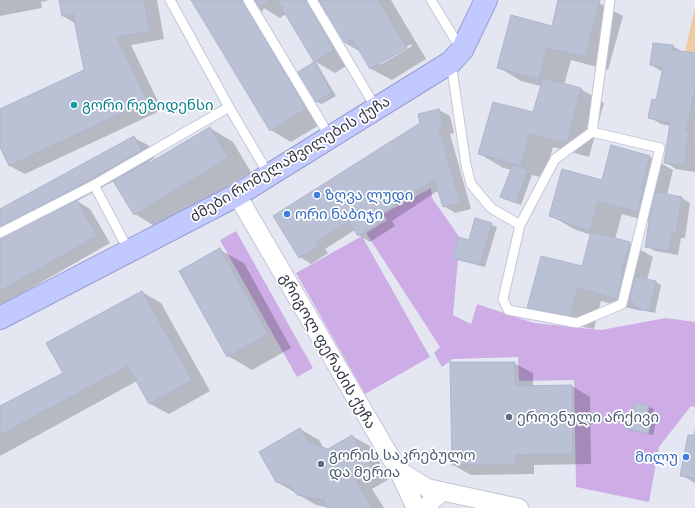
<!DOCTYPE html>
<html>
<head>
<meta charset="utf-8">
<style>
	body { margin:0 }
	canvas { display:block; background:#e4e7f2 }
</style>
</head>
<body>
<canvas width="695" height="508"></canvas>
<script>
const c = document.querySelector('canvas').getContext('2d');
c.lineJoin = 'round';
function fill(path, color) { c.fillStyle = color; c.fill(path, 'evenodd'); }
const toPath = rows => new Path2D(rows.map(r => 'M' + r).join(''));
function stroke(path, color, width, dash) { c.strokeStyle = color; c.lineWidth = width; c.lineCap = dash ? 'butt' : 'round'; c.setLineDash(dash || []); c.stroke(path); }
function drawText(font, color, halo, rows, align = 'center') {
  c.font = font + ' "Exo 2","Noto Sans Georgian",sans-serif'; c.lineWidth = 3.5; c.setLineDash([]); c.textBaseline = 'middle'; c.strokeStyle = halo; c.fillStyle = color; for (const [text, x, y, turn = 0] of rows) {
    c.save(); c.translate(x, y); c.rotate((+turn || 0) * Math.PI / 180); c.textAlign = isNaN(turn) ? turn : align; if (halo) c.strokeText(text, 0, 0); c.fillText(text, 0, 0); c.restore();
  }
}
const green = toPath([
	[431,188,432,198,460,238,453,315,471,324,477,304,534,323,601,330,666,318,695,322,695,407,691,406,659,447,649,502,576,487,574,380,519,381,518,357,453,359,442,367,434,353,440,347,366,233,387,220,383,214],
	[236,231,313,368,297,377,220,240],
	[362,236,430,357,365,394,296,273]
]);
const water = toPath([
	[695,7,695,53,685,52]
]);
const shadow = toPath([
	[0,0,50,0,41,2,42,8,0,16],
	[60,0,157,0,164,39,131,45,162,110,25,174,10,166,0,144,0,110,85,70,76,24,63,16],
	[193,0,391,0,426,59,392,80,371,69,361,52,345,43,326,10,327,15,354,61,335,73,316,62,336,96,322,104,317,102,299,72,315,62,286,14,280,18,264,8,262,12,263,16,326,121,291,142,271,130],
	[411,44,412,46,380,65,380,63],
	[559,0,589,0,599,3,623,16,608,70,571,60,564,85,581,89,604,103,589,157,553,147,544,178,532,175,521,205,501,197,512,170,503,168,480,154,534,114,541,86,521,81,498,67,552,27],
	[673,46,684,53,695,55,695,172,676,169,665,162,670,126,661,124,649,117,657,101,663,72,651,65],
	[439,110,450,116,454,133,450,134,471,209,455,213,444,206,439,190,392,221,395,226,370,242,359,235,355,230,325,249,328,253,311,264,300,257,421,124],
	[210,128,233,142,251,172,158,228,135,214,114,181,77,201,90,209,110,243,0,306,0,210,134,138,148,145,155,158,148,162,150,164],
	[650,157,673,170,667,195,682,198,690,203,685,238,681,238,678,255,655,251,646,246,650,222,622,214,615,239,629,243,653,257,647,280,656,282,661,285,655,313,641,310,641,311,601,301,594,329,552,321,528,307,583,268,591,235,574,229,550,215,603,181],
	[475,219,497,227,485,267,458,260,454,258,469,241],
	[220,250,244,263,291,348,252,370,228,356],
	[142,292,161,303,210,391,169,414,150,404,137,381,0,456,0,407,64,373],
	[514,363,533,373,533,386,572,386,590,397,591,464,534,465,534,474,471,475,453,465],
	[636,403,649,407,654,409,651,419,656,422,653,435,629,430,625,427,633,415],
	[695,428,695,483,681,475,689,460],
	[300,429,319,440,324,449,328,450,352,436,370,446,389,479,372,489,384,508,330,508,316,505,277,482]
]);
const building = toPath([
	[59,0,144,0,150,31,117,37,147,101,9,166,0,147,0,109,84,70,73,14,62,16,59,0],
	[191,0,242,0,306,109,270,131,191,0],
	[255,0,271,0,259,7,255,0],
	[277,0,306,0,334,50,314,62,277,0],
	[319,0,378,0,407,48,370,69,352,39,345,43,319,0],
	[558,0,600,0,585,57,547,48,539,79,497,68,511,15,552,26,558,0],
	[653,43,673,45,672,50,695,53,695,90,686,131,689,132,684,166,664,163,670,123,648,118,652,99,656,100,663,67,650,65,653,43],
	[314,62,332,93,316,102,298,72,314,62],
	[543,78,581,88,567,143,529,134,521,166,478,154,493,102,533,112,543,78],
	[439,109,443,127,439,128,460,203,443,207,434,179,381,214,385,219,358,236,349,221,315,242,318,247,299,258,273,216,420,123,418,114,439,109],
	[210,127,228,158,134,215,113,181,148,161,149,163,210,127],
	[134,136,142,150,71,190,0,226,0,209,134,136],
	[611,145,650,156,641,190,643,190,638,212,598,201,590,231,549,216,562,169,602,180,611,145],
	[513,164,528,170,516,203,500,197,513,164],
	[655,192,682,197,676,234,672,233,669,251,645,247,650,215,655,192],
	[77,200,97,236,0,291,0,239,77,200],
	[475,218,492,223,480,265,453,258,458,237,469,240,475,218],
	[591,232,630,242,621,274,623,274,617,299,578,288,570,316,527,308,541,256,582,266,591,232],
	[220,248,268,334,227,357,179,271,220,248],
	[635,277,656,281,650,311,633,307,634,303,629,302,635,277],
	[142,291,192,380,149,404,128,366,0,435,0,406,63,373,46,343,142,291],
	[450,362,515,362,515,386,572,385,573,454,516,455,516,464,452,465,450,362],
	[635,402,649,406,646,417,652,418,648,434,624,428,627,413,632,414,635,402],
	[300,428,309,443,328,449,352,435,372,468,355,478,372,508,328,508,324,500,297,495,291,486,276,482,259,452,300,428],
	[688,435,695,435,695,478,680,476,688,435]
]);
const lane = toPath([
	[170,0,229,107,269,175],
	[248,0,330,137],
	[312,0,376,108],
	[431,0,461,49],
	[451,63,466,165,471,184,491,208,520,225],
	[592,132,660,148,622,304,577,323,508,310,503,299,520,225,555,159,592,132,610,0],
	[94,185,129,251],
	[0,233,94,185,229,107]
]);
const street = toPath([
	[237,195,398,470,416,508],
	[398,470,427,488,519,508],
	[428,508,431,501,442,492]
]);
const secondary = toPath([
	[0,318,237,195,451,62,462,50,486,0]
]);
const markers = [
	[74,105,4,"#0f9aa8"],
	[317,195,4,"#3f7fe0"],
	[287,214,4,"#3f7fe0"],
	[509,417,4,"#5c6f8a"],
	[686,457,4,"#3f7fe0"],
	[321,464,4,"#5c6f8a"]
];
const cultureNames = [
	["გორი რეზიდენსი",82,105]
];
const streetNames = [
	["ძმები რომელაშვილების ქუჩა",290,159,-31],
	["გრიგოლ ფერაძის ქუჩა",328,351,60]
];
const shopNames = [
	["ზღვა ლუდი",325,195],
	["ორი ნაბიჯი",295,214],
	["მილუ",678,457,"right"]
];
const serviceNames = [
	["ეროვნული არქივი",517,417],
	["გორის საკრებულო",329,455],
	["და მერია",329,472]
];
fill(green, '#ceade7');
fill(water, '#f0caa0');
fill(shadow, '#0003');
fill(building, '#bac1d4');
stroke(building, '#adb6ce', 1);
stroke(lane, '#c1c6d8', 11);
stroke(street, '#c1c6d8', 20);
stroke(secondary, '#969ed5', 24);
stroke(lane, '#fff', 9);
stroke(street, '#fff', 18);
stroke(secondary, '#c2c9fe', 22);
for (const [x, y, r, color] of markers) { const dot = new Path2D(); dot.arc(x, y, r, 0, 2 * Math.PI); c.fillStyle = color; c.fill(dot); stroke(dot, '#fff', 1.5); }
drawText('15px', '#0d838f', '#fff', cultureNames, 'left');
drawText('15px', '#343844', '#fff', streetNames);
drawText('15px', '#366cbe', '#fff', shopNames, 'left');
drawText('15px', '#4e5e75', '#fff', serviceNames, 'left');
</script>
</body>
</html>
